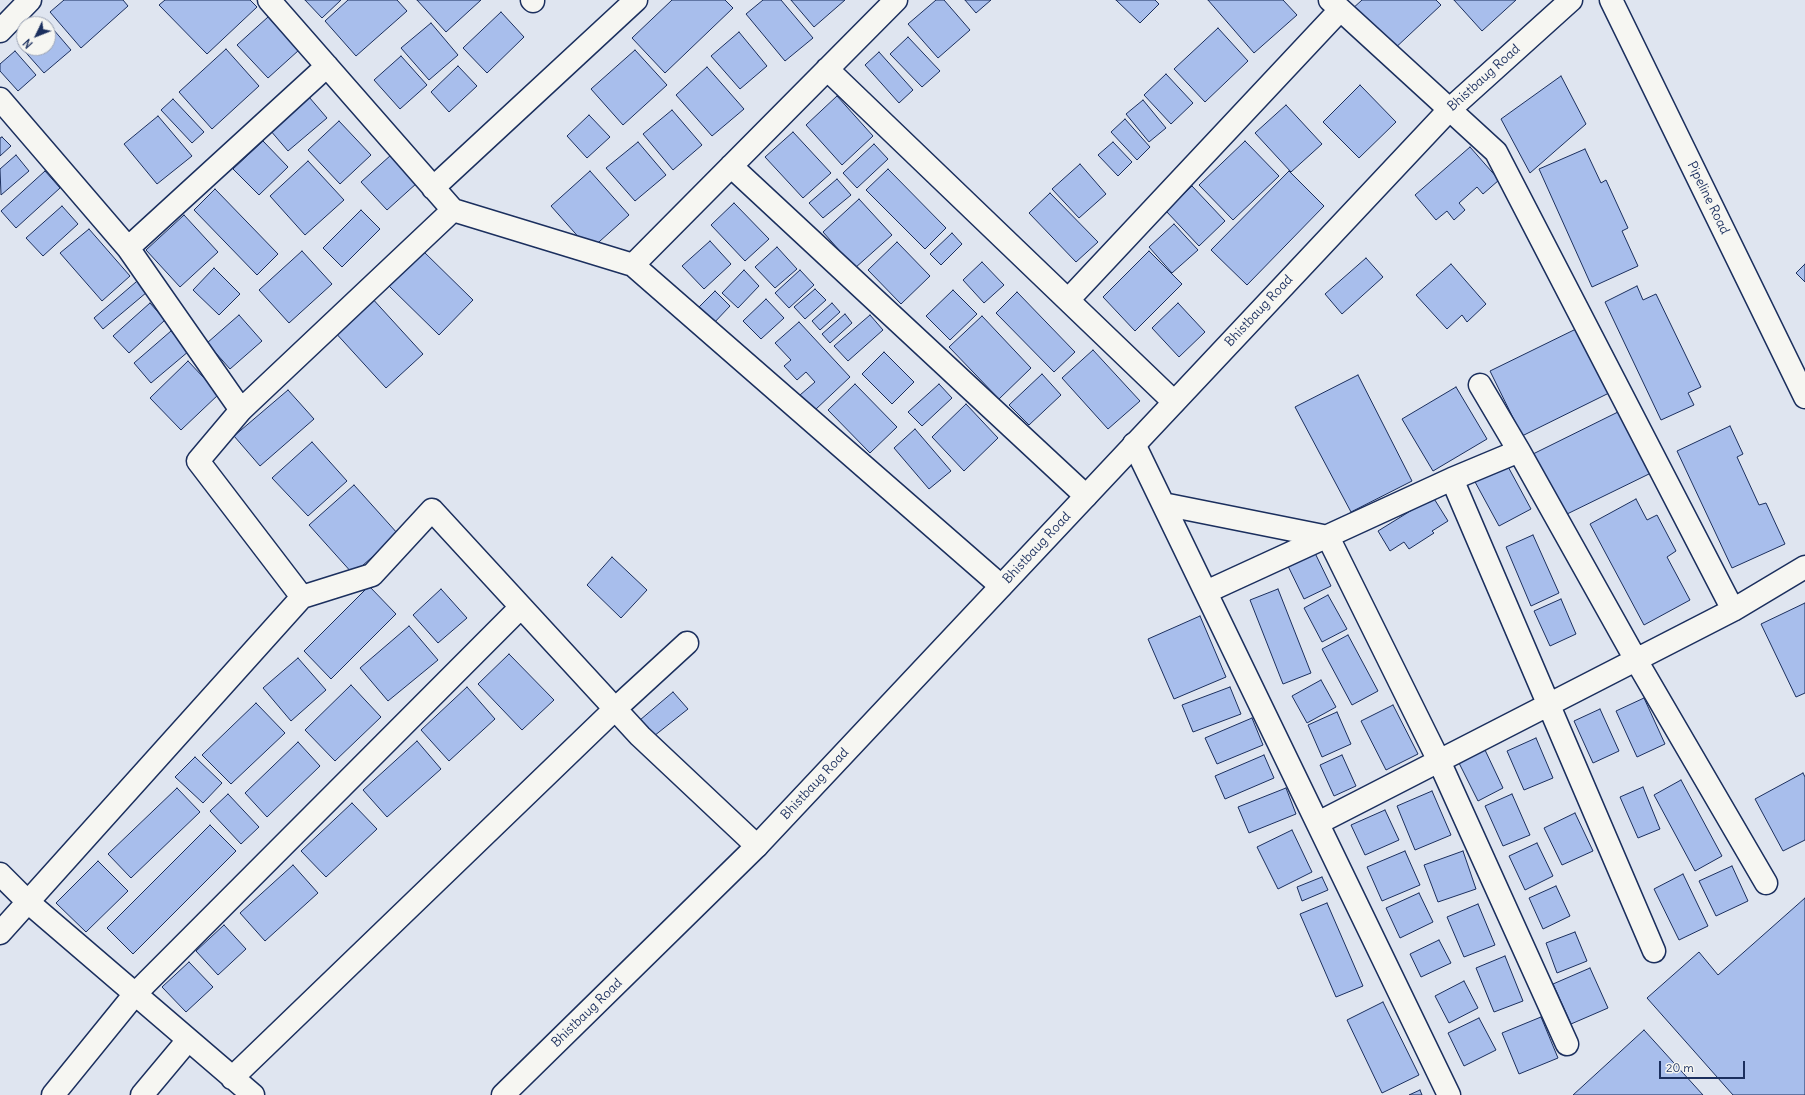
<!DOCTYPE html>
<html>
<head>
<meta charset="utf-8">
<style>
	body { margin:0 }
	#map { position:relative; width:1805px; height:1095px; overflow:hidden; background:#dfe5f0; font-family:Delius,sans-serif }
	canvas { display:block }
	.north { position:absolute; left:16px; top:16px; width:40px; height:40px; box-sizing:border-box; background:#f6f6f2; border:1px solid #9ea6b7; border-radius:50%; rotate:227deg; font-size:11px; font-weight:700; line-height:16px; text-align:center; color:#1b2f5e }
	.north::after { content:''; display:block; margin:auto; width:14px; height:18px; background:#1b2f5e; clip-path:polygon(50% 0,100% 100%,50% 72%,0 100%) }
	.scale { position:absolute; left:1659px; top:1061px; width:86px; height:18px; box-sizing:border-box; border:2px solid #1b2f5e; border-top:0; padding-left:5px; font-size:12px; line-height:14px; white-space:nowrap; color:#1b2f5e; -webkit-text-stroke:3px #f6f6f2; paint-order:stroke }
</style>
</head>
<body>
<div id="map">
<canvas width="1805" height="1095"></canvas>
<div class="north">N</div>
<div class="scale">20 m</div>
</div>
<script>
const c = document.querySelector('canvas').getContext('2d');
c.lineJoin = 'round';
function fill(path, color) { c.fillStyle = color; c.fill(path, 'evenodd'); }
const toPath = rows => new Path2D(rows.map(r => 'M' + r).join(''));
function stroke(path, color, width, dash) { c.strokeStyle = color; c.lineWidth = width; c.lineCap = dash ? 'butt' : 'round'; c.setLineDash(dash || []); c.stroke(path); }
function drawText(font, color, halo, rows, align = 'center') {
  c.font = font + ' Delius,sans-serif'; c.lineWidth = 3; c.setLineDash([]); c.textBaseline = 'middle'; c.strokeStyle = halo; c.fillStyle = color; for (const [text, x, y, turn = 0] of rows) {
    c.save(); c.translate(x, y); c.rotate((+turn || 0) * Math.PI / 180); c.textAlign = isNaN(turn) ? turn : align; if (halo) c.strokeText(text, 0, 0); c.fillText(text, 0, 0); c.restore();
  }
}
const building = toPath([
	[64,0,123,0,128,6,81,48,50,12,64,0],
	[165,0,250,0,257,7,207,54,159,5,165,0],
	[305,0,341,0,322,18,305,0],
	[348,0,397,0,407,11,356,56,325,21,348,0],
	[417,0,481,0,446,32,417,0],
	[672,0,725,0,733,8,665,73,632,38,672,0],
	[763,0,781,0,813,38,785,61,746,14,763,0],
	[791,0,845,0,814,27,791,0],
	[936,0,944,0,970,30,938,58,908,24,936,0],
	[965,0,991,0,976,13,965,0],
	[1116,0,1155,0,1159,4,1140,23,1116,0],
	[1208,0,1283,0,1297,15,1254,53,1208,0],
	[1362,0,1436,0,1441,5,1391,52,1351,10,1362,0],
	[1454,0,1516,0,1482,31,1454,0],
	[501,12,524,37,487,73,463,48,501,12],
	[268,17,299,50,268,78,237,45,268,17],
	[47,22,71,50,44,73,20,46,24,42,24,48,48,48,48,24,45,24,47,22],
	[431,23,458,55,429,80,401,48,431,23],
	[1218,28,1248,61,1205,102,1174,69,1218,28],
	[739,32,767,66,740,89,711,56,739,32],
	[908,37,940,71,922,87,890,54,908,37],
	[226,49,259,86,212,129,179,92,226,49],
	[635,50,667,85,623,125,591,89,635,50],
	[15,51,36,75,18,91,0,71,0,64,15,51],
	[879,52,913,90,899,103,865,65,879,52],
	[401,56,427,85,400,109,374,80,401,56],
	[458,66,477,86,449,112,431,92,458,66],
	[707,67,744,109,712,136,676,95,707,67],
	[1166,74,1193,103,1171,124,1144,95,1166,74],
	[1561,76,1586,124,1530,173,1501,119,1561,76],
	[1360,85,1396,122,1359,158,1323,122,1360,85],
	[837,96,873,136,842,165,806,125,837,96],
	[309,97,327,118,288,151,270,130,309,97],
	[173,99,204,132,192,143,161,110,173,99],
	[1143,100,1166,128,1149,142,1126,114,1143,100],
	[1286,105,1322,144,1291,172,1255,133,1286,105],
	[672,110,702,145,673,170,643,134,672,110],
	[589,115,610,137,587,158,567,136,589,115],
	[158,116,192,156,157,184,124,144,158,116],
	[1125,119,1150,147,1137,160,1111,132,1125,119],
	[339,121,371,155,340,184,308,150,339,121],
	[793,132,831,173,803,198,765,157,793,132],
	[2,137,11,146,0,156,0,138,2,137],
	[263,141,288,167,259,195,233,169,263,141],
	[1245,141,1279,176,1233,220,1199,185,1245,141],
	[638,142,666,175,635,201,606,168,638,142],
	[1113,142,1132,162,1118,176,1098,155,1113,142],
	[874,144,888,159,857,188,843,173,874,144],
	[1470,147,1499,180,1483,194,1477,187,1459,203,1465,210,1454,220,1447,211,1436,220,1415,195,1470,147],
	[1585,149,1601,183,1606,180,1628,228,1622,231,1638,266,1592,287,1539,169,1585,149],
	[16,155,29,171,1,195,0,169,16,155],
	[391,155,417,183,387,210,361,182,391,155],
	[308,161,344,200,305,235,270,196,308,161],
	[1080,164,1106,194,1079,218,1052,189,1080,164],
	[888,169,946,228,925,249,866,190,888,169],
	[45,171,60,188,16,228,1,211,45,171],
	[590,171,629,215,590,250,551,206,590,171],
	[1289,171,1324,206,1247,285,1211,250,1289,171],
	[837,179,851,195,823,218,809,203,837,179],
	[1192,186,1225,221,1199,246,1166,211,1192,186],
	[215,189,278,254,257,275,194,210,215,189],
	[1050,193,1098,242,1076,262,1029,213,1050,193],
	[859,199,892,235,855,268,823,232,859,199],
	[734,203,769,239,745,261,711,225,734,203],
	[62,206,78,224,43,256,26,238,62,206],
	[361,210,380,229,342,267,323,248,361,210],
	[184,215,218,252,180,287,146,250,184,215],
	[1174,224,1198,250,1172,273,1149,247,1174,224],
	[89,229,130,276,102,301,60,253,89,229],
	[952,233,962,244,941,265,930,254,952,233],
	[710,241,731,264,704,289,682,266,710,241],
	[897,242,930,276,901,304,868,270,897,242],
	[777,247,797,269,775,288,755,267,777,247],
	[422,250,473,300,439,335,388,285,422,250],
	[302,251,332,284,289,323,259,290,302,251],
	[1149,251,1182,284,1135,331,1103,297,1149,251],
	[1366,258,1383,277,1342,314,1325,294,1366,258],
	[982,262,1004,285,984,303,963,280,982,262],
	[1451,264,1486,304,1467,322,1462,315,1447,329,1416,295,1451,264],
	[1805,264,1805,282,1796,273,1805,264],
	[214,268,240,294,219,315,193,290,214,268],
	[744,270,759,286,738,308,722,293,744,270],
	[800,270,814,285,789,308,775,293,800,270],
	[143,276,153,287,103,329,94,318,143,276],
	[1637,286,1643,300,1656,294,1701,387,1688,393,1694,405,1661,420,1605,302,1637,286],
	[815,289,826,300,805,319,794,307,815,289],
	[953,290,977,314,950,340,926,316,953,290],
	[715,291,730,306,712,325,696,310,715,291],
	[1017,292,1075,352,1054,372,996,313,1017,292],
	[370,296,423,354,386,388,333,330,370,296],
	[766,299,784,318,761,339,743,321,766,299],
	[150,303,165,320,129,353,113,336,150,303],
	[832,303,840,312,820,330,812,321,832,303],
	[1178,303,1205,332,1179,357,1152,328,1178,303],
	[845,314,852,323,830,343,822,334,845,314],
	[239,315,262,341,230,369,207,343,239,315],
	[870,315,883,330,848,361,834,346,870,315],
	[982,316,1031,368,999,399,949,347,982,316],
	[799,322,850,377,815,410,800,395,815,382,806,372,797,380,784,366,791,360,775,343,799,322],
	[1576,329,1609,393,1522,436,1490,371,1576,329],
	[171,331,189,351,151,383,134,363,171,331],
	[1093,350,1140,401,1108,429,1062,378,1093,350],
	[884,352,914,382,892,404,862,374,884,352],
	[188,361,219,394,181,430,150,398,188,361],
	[1042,374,1061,395,1029,425,1009,405,1042,374],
	[1358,375,1412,481,1351,512,1295,407,1358,375],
	[855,384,897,427,870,453,828,410,855,384],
	[939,384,952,398,922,426,908,412,939,384],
	[1456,387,1487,439,1433,471,1402,419,1456,387],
	[288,390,314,419,260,466,234,436,288,390],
	[966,404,998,438,964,471,932,437,966,404],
	[1620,411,1651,473,1565,515,1533,454,1620,411],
	[1730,426,1743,454,1737,457,1759,505,1766,503,1785,544,1732,568,1677,451,1730,426],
	[915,429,951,471,929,489,894,448,915,429],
	[312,442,347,481,308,516,272,478,312,442],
	[1506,463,1531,509,1499,526,1474,480,1506,463],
	[354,485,398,534,353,574,309,525,354,485],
	[1433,497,1448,521,1432,531,1434,533,1409,549,1404,542,1390,551,1378,531,1433,497],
	[1636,499,1647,520,1657,515,1676,551,1667,557,1690,600,1644,625,1590,524,1636,499],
	[1533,535,1559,593,1531,606,1506,547,1533,535],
	[1313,549,1331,586,1304,599,1286,562,1313,549],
	[612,557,647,590,621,618,587,585,612,557],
	[369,586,396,614,331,679,304,651,369,586],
	[441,589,467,618,438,643,413,615,441,589],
	[1278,589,1311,673,1283,684,1250,600,1278,589],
	[1328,595,1347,629,1322,642,1304,608,1328,595],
	[1561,599,1576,634,1550,646,1534,611,1561,599],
	[1805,603,1805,693,1796,697,1761,624,1805,603],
	[1200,616,1226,677,1174,699,1148,639,1200,616],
	[409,626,438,660,388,701,360,668,409,626],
	[1348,635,1378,691,1352,705,1322,649,1348,635],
	[509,654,554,700,522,730,478,684,509,654],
	[298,658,326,690,291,721,263,688,298,658],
	[1321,680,1336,707,1307,723,1292,696,1321,680],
	[351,685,381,717,335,761,305,730,351,685],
	[467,687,495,719,449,761,421,730,467,687],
	[1230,687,1241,714,1193,732,1182,705,1230,687],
	[673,692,688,709,654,736,640,720,673,692],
	[1644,698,1665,744,1637,757,1616,711,1644,698],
	[256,703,285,733,231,784,202,755,256,703],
	[1393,705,1418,754,1386,770,1361,721,1393,705],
	[1600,709,1619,751,1593,763,1574,721,1600,709],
	[1337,712,1351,744,1322,757,1308,725,1337,712],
	[1252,718,1263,745,1217,764,1205,738,1252,718],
	[1536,738,1553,778,1524,790,1507,751,1536,738],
	[417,741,441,769,387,817,363,790,417,741],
	[298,742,320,766,267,817,245,793,298,742],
	[1485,750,1503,788,1478,801,1459,763,1485,750],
	[1264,755,1274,778,1225,799,1215,776,1264,755],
	[1342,755,1356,786,1334,796,1320,765,1342,755],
	[195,757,222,783,203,803,175,777,195,757],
	[1803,773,1805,777,1805,840,1783,851,1755,799,1803,773],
	[1681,780,1722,856,1695,871,1654,795,1681,780],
	[1643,787,1660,829,1638,838,1620,797,1643,787],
	[177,788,200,812,131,878,108,854,177,788],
	[1286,788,1296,814,1249,833,1238,807,1286,788],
	[1432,791,1451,835,1415,850,1397,806,1432,791],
	[228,794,259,827,241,844,210,811,228,794],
	[1512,794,1530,835,1503,846,1485,806,1512,794],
	[352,803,377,829,326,877,301,851,352,803],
	[1385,810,1399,840,1365,855,1351,825,1385,810],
	[1575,813,1593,851,1562,865,1544,828,1575,813],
	[210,825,236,851,133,954,107,928,210,825],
	[1292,830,1312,872,1278,889,1257,847,1292,830],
	[1537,843,1553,876,1525,890,1509,856,1537,843],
	[1405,851,1420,885,1382,901,1367,867,1405,851],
	[1463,851,1476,889,1438,902,1424,865,1463,851],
	[98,861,128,891,86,932,56,903,98,861],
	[293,865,318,893,265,941,240,913,293,865],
	[1732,866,1748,901,1716,916,1699,881,1732,866],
	[1683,874,1708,926,1679,940,1654,889,1683,874],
	[1322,877,1328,890,1302,901,1297,887,1322,877],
	[1556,886,1570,916,1543,929,1529,898,1556,886],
	[1419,893,1433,922,1400,938,1386,908,1419,893],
	[1805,898,1805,1095,1733,1095,1647,998,1699,952,1718,975,1805,898],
	[1327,903,1363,986,1336,997,1300,914,1327,903],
	[1478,904,1495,945,1464,957,1447,917,1478,904],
	[224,925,246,949,218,975,196,951,224,925],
	[1575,932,1587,961,1557,973,1546,943,1575,932],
	[1439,940,1451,963,1421,977,1410,954,1439,940],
	[1505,956,1523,1001,1494,1012,1476,968,1505,956],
	[189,962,213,987,186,1012,162,987,189,962],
	[1590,968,1608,1008,1571,1024,1553,984,1590,968],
	[1464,981,1478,1008,1449,1023,1435,996,1464,981],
	[1383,1002,1419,1075,1382,1093,1347,1020,1383,1002],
	[1541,1017,1558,1058,1519,1074,1502,1033,1541,1017],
	[1479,1018,1496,1050,1464,1066,1448,1033,1479,1018],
	[1644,1030,1703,1095,1573,1095,1644,1030],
	[1420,1090,1422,1095,1409,1095,1420,1090]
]);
const street = toPath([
	[269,0,453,210,633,265,1001,586],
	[532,0,533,1],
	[1330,0,1496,152,1733,610],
	[0,31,30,0],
	[827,69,1174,402],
	[0,99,128,248,241,410],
	[731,166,1086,496],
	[433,188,636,0],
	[128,248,327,66],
	[633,265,896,0],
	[1068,300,1340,10],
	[1480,385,1519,451],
	[1134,444,1449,1095],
	[1452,479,1519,451,1636,660,1766,883],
	[1163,504,1328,537,1439,761,1567,1044],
	[1206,592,1452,479,1654,951],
	[302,597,372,575,432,510,640,736,757,846],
	[1318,823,1733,610,1805,567],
	[0,874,28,902,253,1095],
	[0,933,302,597,198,461,241,410,453,210],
	[232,1078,615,709,687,643],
	[53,1095,135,994,521,607],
	[142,1095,188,1040]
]);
const secondary = toPath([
	[1611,0,1805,397],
	[503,1095,757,846,1449,110,1571,0]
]);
const streetNames = [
	["Bhistbaug Road",1484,78,-42],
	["Pipeline Road",1708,198,64],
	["Bhistbaug Road",1259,311,-47],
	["Bhistbaug Road",1037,548,-47],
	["Bhistbaug Road",815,784,-47],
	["Bhistbaug Road",587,1013,-44]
];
fill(building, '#a8beec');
stroke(building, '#1b2f5e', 1);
stroke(street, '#1b2f5e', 25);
stroke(secondary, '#1b2f5e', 25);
stroke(street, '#f6f6f2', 22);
stroke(secondary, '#f6f6f2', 22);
drawText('13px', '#1b2f5e', '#f6f6f2', streetNames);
</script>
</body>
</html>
